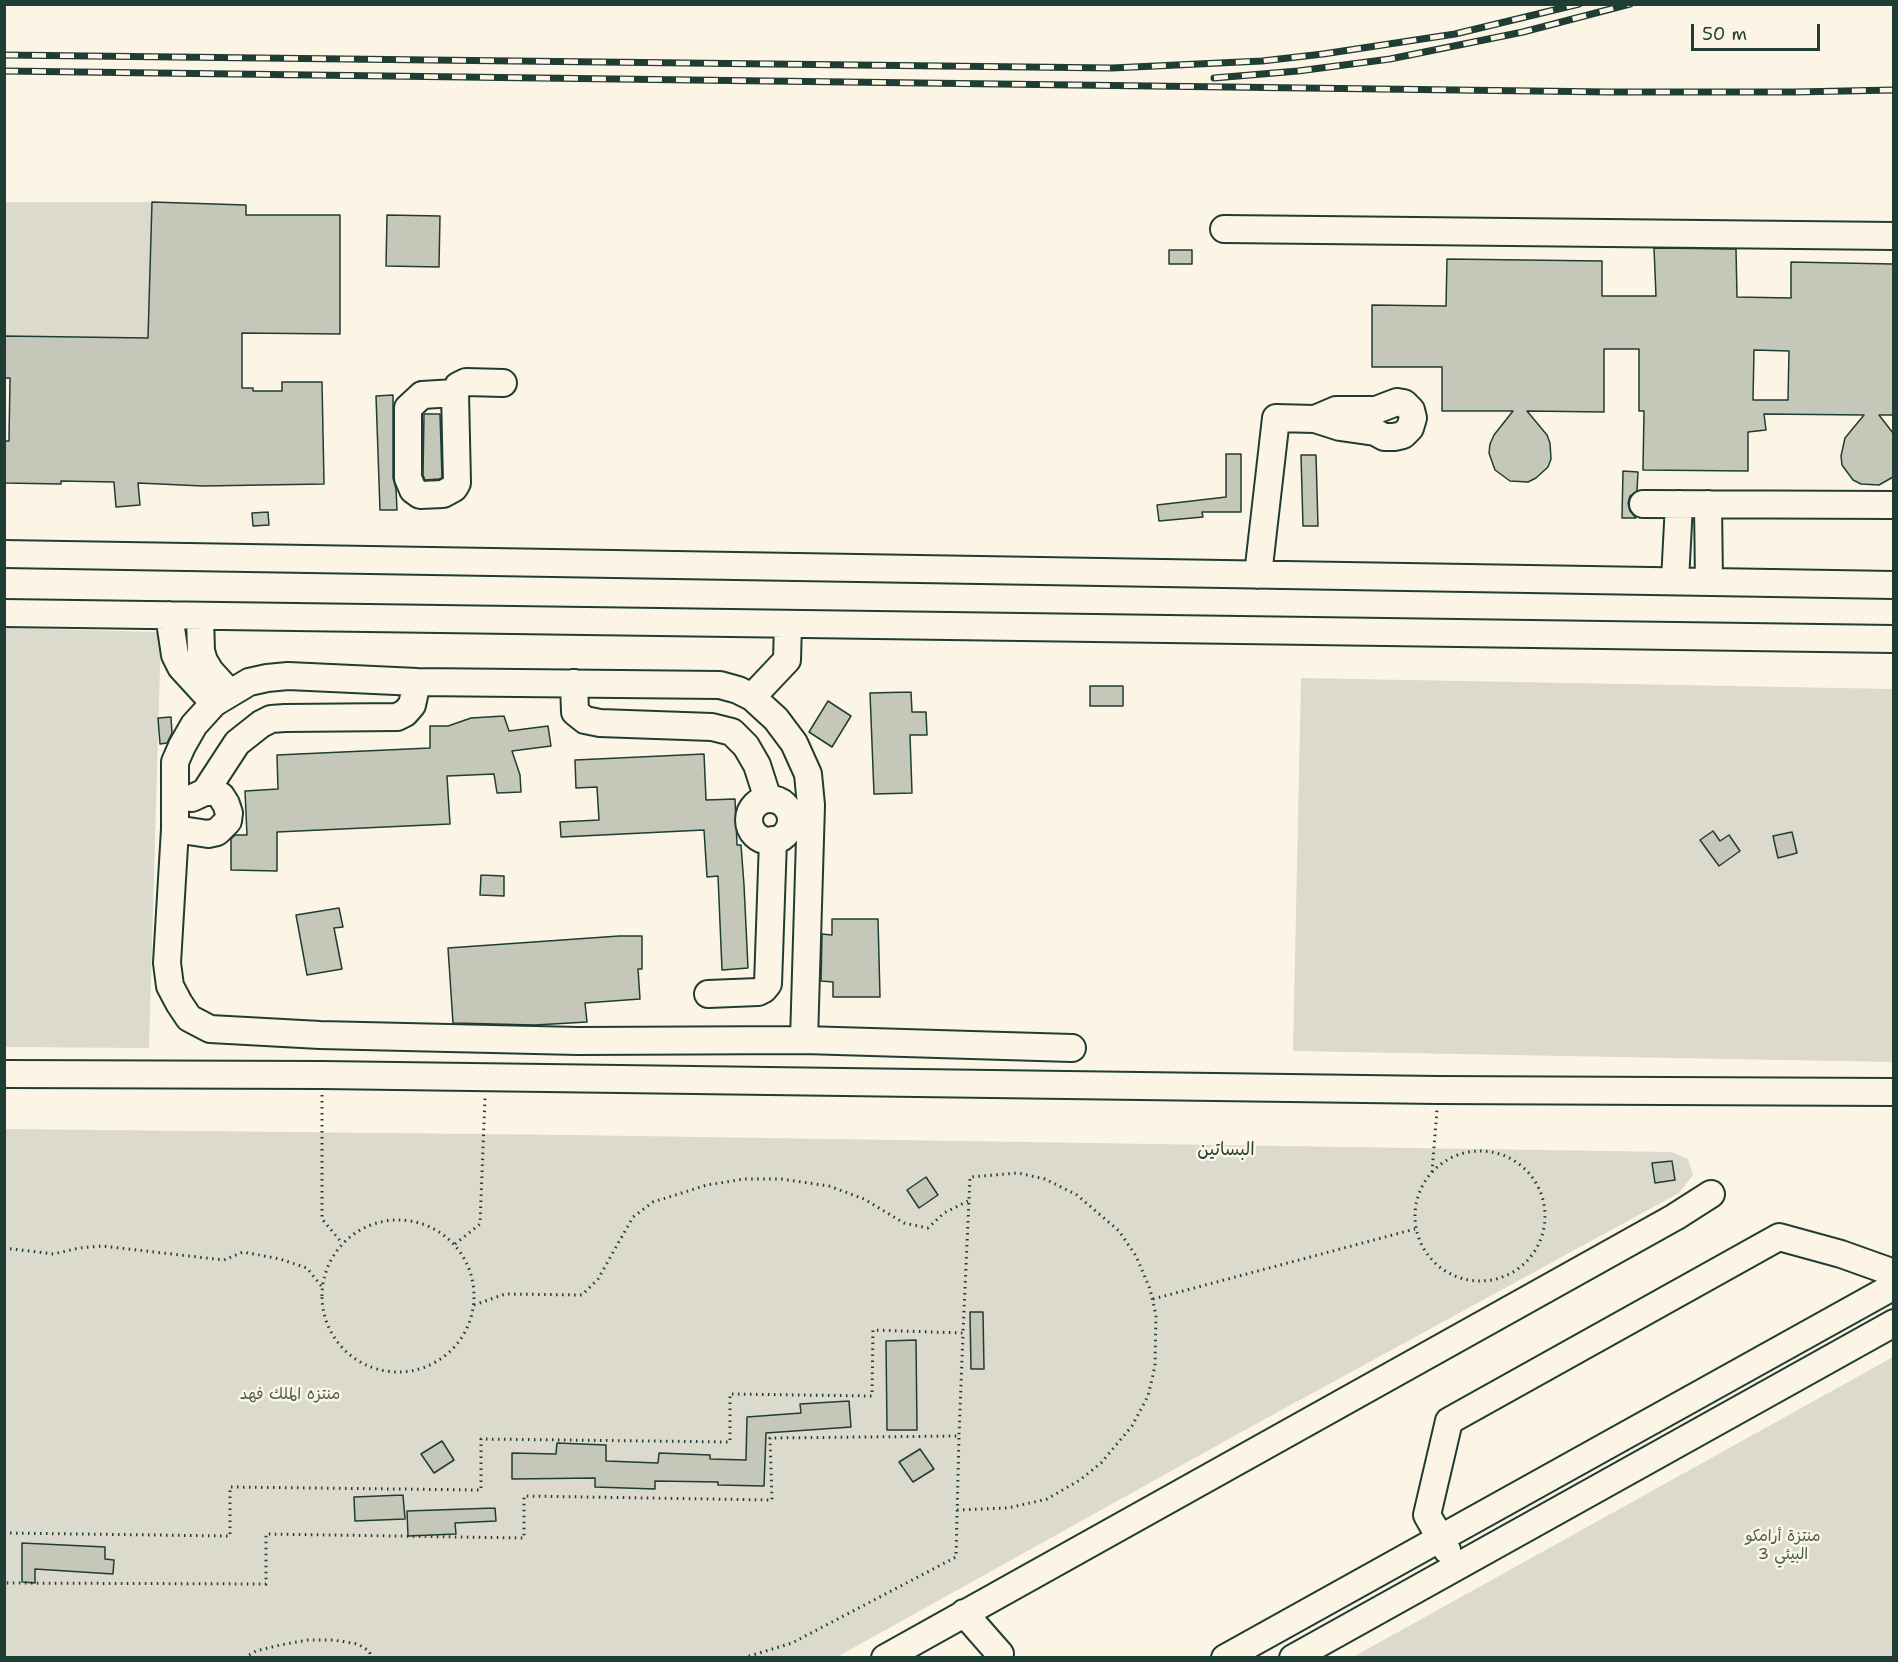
<!DOCTYPE html>
<html>
<head>
<meta charset="utf-8">
<style>
	body { margin:0 }
	#map { position:relative; width:1898px; height:1662px; overflow:hidden; background:#fcf5e5; font-family:"Shantell Sans",sans-serif }
	canvas { display:block }
	.frame { position:absolute; inset:0; border:6px solid #1f3d34; pointer-events:none }
	.scale { position:absolute; left:1691px; top:24px; width:129px; height:27px; box-sizing:border-box; border:3px solid #1f3d34; border-top:0; padding-left:8px; font-size:18px; line-height:21px; white-space:nowrap; color:#1f3d34; -webkit-text-stroke:4px #fcf5e5; paint-order:stroke }
</style>
</head>
<body>
<div id="map">
<canvas width="1898" height="1662"></canvas>
<div class="frame"></div>
<div class="scale">50 m</div>
</div>
<script>
const c = document.querySelector('canvas').getContext('2d');
c.lineJoin = 'round';
function fill(path, color) { c.fillStyle = color; c.fill(path, 'evenodd'); }
const toPath = rows => new Path2D(rows.map(r => 'M' + r).join(''));
function stroke(path, color, width, dash) { c.strokeStyle = color; c.lineWidth = width; c.lineCap = dash ? 'butt' : 'round'; c.setLineDash(dash || []); c.stroke(path); }
function drawText(font, color, halo, rows, align = 'center') {
  c.font = font + ' "Shantell Sans","Playpen Sans Arabic",sans-serif'; c.lineWidth = 5; c.setLineDash([]); c.textBaseline = 'middle'; c.strokeStyle = halo; c.fillStyle = color; for (const [text, x, y, turn = 0] of rows) {
    c.save(); c.translate(x, y); c.rotate((+turn || 0) * Math.PI / 180); c.textAlign = isNaN(turn) ? turn : align; if (halo) c.strokeText(text, 0, 0); c.fillText(text, 0, 0); c.restore();
  }
}
const green = toPath([
	[5,202,152,202,149,338,5,336],
	[5,628,161,632,149,1048,5,1047],
	[1301,678,1893,689,1893,1062,1293,1051],
	[5,1129,572,1135,1672,1152,1688,1159,1693,1175,1679,1193,1234,1436,837,1657,5,1658],
	[1893,1357,1893,1657,1353,1657]
]);
const building = toPath([
	[152,202,246,205,246,215,340,215,340,334,242,333,242,388,253,388,253,391,282,391,282,382,322,382,324,484,203,486,138,483,140,505,116,507,114,482,61,481,61,484,4,483,4,441,9,441,10,378,4,378,4,336,148,338,152,202],
	[387,215,440,216,439,267,386,266,387,215],
	[1654,248,1736,249,1737,297,1791,298,1791,262,1893,264,1893,415,1879,415,1893,433,1893,477,1879,485,1861,484,1853,480,1842,465,1841,456,1845,438,1864,415,1764,414,1766,430,1748,432,1748,471,1643,470,1644,411,1639,411,1639,349,1604,349,1604,412,1527,411,1547,435,1550,443,1551,459,1548,467,1536,478,1528,482,1510,481,1495,470,1489,453,1490,444,1494,435,1513,411,1442,411,1442,367,1372,367,1372,305,1446,306,1447,259,1602,261,1602,296,1656,296,1654,248],
	[1754,350,1789,351,1788,400,1753,400,1754,350],
	[1169,250,1192,250,1192,264,1169,264,1169,250],
	[393,395,393,478,396,489,397,510,380,510,376,396,393,395],
	[424,414,440,414,442,478,439,479,425,480,423,475,424,414],
	[1226,454,1241,454,1241,512,1202,512,1203,517,1159,521,1157,505,1226,497,1226,454],
	[1301,455,1316,455,1318,526,1303,526,1301,455],
	[1623,471,1638,472,1637,491,1630,496,1628,503,1630,511,1636,518,1622,518,1623,471],
	[268,512,269,525,253,526,252,513,268,512],
	[1090,686,1123,686,1123,706,1090,706,1090,686],
	[911,692,912,712,926,712,927,735,910,735,912,793,874,794,870,693,911,692],
	[828,701,851,716,832,747,809,732,828,701],
	[504,716,509,731,548,726,551,746,512,751,520,775,521,792,497,793,494,774,447,776,450,824,277,832,277,871,231,870,231,839,235,835,247,835,245,791,278,789,277,755,430,748,430,726,448,726,471,718,504,716],
	[171,717,172,733,167,743,160,744,158,718,171,717],
	[704,754,706,800,735,799,737,845,741,845,744,885,748,968,722,970,718,876,707,877,704,830,561,837,560,822,599,820,597,787,576,788,575,760,704,754],
	[1713,831,1720,841,1729,835,1740,851,1719,866,1700,840,1713,831],
	[1792,832,1797,853,1778,858,1773,836,1792,832],
	[481,875,504,876,504,896,480,895,481,875],
	[339,908,343,927,334,928,342,969,307,975,296,915,339,908],
	[832,919,878,919,880,997,833,997,833,982,821,981,822,934,832,935,832,919],
	[619,936,642,936,642,969,638,969,640,999,585,1003,587,1022,535,1025,453,1023,448,948,619,936],
	[1672,1161,1675,1180,1655,1183,1652,1163,1672,1161],
	[926,1177,938,1195,919,1208,907,1190,926,1177],
	[970,1312,983,1312,984,1369,971,1369,970,1312],
	[916,1340,917,1430,887,1430,886,1341,916,1340],
	[849,1401,851,1427,766,1433,764,1486,718,1485,718,1482,655,1481,655,1489,595,1487,595,1478,512,1479,512,1453,556,1454,557,1443,606,1445,606,1461,658,1463,659,1453,710,1455,710,1459,746,1460,747,1417,801,1413,800,1404,849,1401],
	[442,1441,454,1460,434,1473,421,1454,442,1441],
	[920,1449,934,1469,913,1482,899,1462,920,1449],
	[403,1495,405,1519,355,1521,354,1497,403,1495],
	[495,1508,496,1521,455,1523,456,1534,408,1536,407,1511,495,1508],
	[22,1543,105,1547,105,1559,114,1560,113,1574,35,1569,35,1583,22,1582,22,1543]
]);
const path = toPath([
	[322,1095,322,1219,342,1243],
	'1415 1216a65 65 0 1 1 130 0a65 65 0 1 1-130 0Z',
	[1432,1172,1437,1110],
	'322 1296a76 76 0 1 1 152 0a76 76 0 1 1-152 0Z',
	[455,1244,480,1224,485,1098],
	[4,1248,54,1254,79,1248,102,1246,224,1260,243,1252,280,1259,307,1268,322,1287],
	[1153,1299,1415,1229],
	[474,1305,505,1294,582,1295,598,1279,633,1217,653,1202,707,1185,744,1179,781,1179,829,1186,864,1199,904,1223,928,1228,944,1213,968,1201],
	[957,1510,1008,1508,1047,1499,1080,1480,1101,1463,1132,1426,1148,1396,1155,1366,1156,1315,1150,1289,1136,1256,1119,1231,1077,1195,1045,1179,1018,1173,970,1177,963,1333],
	[4,1533,230,1536,230,1487,481,1490,481,1439,730,1442,730,1394,872,1396,873,1330,963,1333,959,1436,770,1438,772,1500,524,1496,524,1538,266,1534,266,1584,4,1583],
	[244,1658,256,1651,280,1645,308,1640,333,1640,358,1644,369,1651,372,1658],
	[743,1658,792,1643,956,1557,959,1436]
]);
const minor = toPath([
	[1224,229,1894,236],
	[455,393,422,395,408,408,408,478,413,490,420,495,443,494,454,488,457,483,455,393,458,386,466,382,503,383],
	[1397,402,1404,403,1411,410,1413,418,1410,428,1403,435,1394,437,1384,437,1375,432,1340,427,1315,419,1336,410,1376,410,1397,402],
	[1643,504,1894,505],
	[1708,504,1709,582],
	[4,554,1894,585],
	[1258,575,1276,418,1315,419],
	[1675,581,1679,504],
	[4,613,1894,639],
	[169,615,175,655,181,667,214,703],
	[200,616,201,651,204,661,210,671,230,693],
	[574,683,575,712,585,720,600,723,712,727,732,732,746,746,757,765,768,799],
	[752,697,787,660,788,624],
	[205,792,237,743,261,724,271,719,285,718,397,717,405,713,412,705,417,682],
	'749 820a21 21 0 1 1 42 0a21 21 0 1 1-42 0Z',
	[175,829,208,834,217,832,228,821,229,813,226,804,221,796,215,792,205,792,192,798],
	[708,994,758,992,764,989,768,984,773,840],
	[804,1040,811,805,808,774,794,743,776,719,752,697,738,690,720,685,417,682,288,676,267,678,249,682,214,703,194,725,182,746,175,762,175,829,167,963,170,986,179,1003,189,1018,210,1029,320,1035,578,1041,804,1040,1072,1048],
	[4,1074,322,1075,1438,1090,1894,1092],
	[1447,1550,1427,1515,1449,1421,1779,1237,1841,1254,1894,1273],
	[964,1613,1000,1654],
	[885,1658,1675,1217,1711,1194],
	[1225,1658,1894,1286],
	[1293,1658,1894,1323]
]);
const rail = toPath([
	[4,55,1112,68,1262,61,1323,54,1455,34,1579,4],
	[4,71,1609,92,1795,92,1894,90],
	[1214,78,1298,71,1390,59,1523,32,1630,4]
]);
const parkNames = [
	["منتزه الملك فهد",290,1395],
	["منتزة أرامكو",1783,1537],
	["البيئي 3",1783,1555]
];
const neighbourhoodNames = [
	["البساتين",1226,1150]
];
fill(green, '#dcdacc');
fill(building, '#c5c7b9');
stroke(building, '#1f3d34', 1.5);
stroke(minor, '#1f3d34', 30);
stroke(path, '#1f3d34', 3, [1.5, 4.5]);
stroke(minor, '#fcf5e5', 26);
stroke(rail, '#1f3d34', 7);
stroke(rail, '#fcf5e5', 4.5, [14]);
drawText('16px', '#455c52', '#fcf5e5', parkNames);
drawText('18px', '#1f3d34', '#fcf5e5', neighbourhoodNames);
</script>
</body>
</html>
